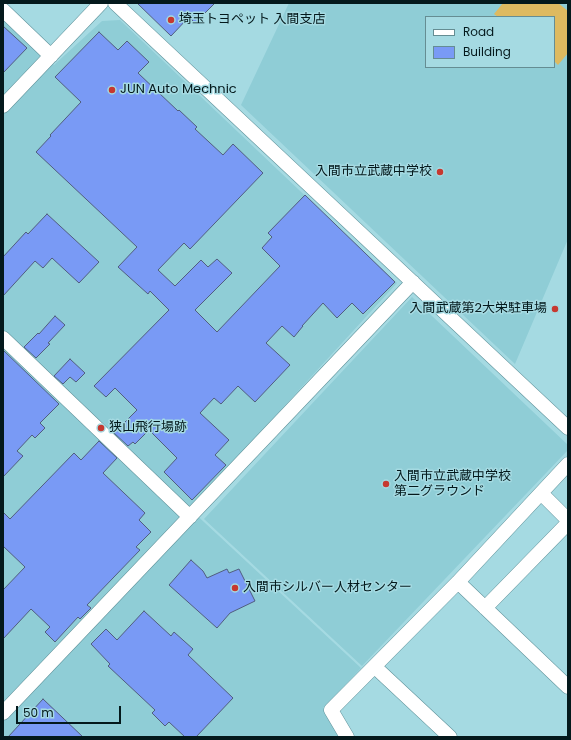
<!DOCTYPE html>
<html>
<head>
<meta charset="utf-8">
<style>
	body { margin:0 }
	#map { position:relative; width:571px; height:740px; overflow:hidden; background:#a5dae2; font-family:Poppins,sans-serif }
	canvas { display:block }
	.frame { position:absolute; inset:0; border:4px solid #04191c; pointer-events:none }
	.legend { position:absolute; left:425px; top:16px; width:130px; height:52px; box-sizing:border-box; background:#a5dae2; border:1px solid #658d93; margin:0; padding:5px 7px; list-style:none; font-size:12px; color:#04191c }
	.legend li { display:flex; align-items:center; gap:8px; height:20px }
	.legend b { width:20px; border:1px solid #658d93 }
	.scale { position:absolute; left:16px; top:706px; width:105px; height:18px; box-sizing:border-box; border:2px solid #04191c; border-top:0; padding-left:5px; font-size:12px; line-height:14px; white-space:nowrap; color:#04191c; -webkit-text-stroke:3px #a5dae2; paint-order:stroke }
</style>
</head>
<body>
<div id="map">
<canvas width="571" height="740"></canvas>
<div class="frame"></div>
<ul class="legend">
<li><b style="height:5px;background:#fff"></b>Road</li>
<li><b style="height:11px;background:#799af5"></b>Building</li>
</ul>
<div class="scale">50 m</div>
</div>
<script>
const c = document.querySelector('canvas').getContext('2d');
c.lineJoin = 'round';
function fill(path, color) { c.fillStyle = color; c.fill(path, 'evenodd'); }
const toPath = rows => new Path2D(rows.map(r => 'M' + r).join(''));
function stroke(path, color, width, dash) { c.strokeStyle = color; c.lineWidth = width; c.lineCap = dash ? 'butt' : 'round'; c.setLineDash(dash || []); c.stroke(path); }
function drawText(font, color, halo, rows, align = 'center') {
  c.font = font + ' Poppins,"Noto Sans JP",sans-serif'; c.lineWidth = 3; c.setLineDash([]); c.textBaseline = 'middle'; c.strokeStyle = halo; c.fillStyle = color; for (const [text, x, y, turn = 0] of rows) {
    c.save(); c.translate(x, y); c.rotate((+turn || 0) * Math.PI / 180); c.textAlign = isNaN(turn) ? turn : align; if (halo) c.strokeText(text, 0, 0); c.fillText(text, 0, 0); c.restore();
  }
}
const built = toPath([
	[289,3,564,3,568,6,568,239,515,364,241,105],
	[426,17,554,17,554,67,426,67],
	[3,17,54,65,102,21,120,20,397,283,190,509,361,668,323,708,341,737,3,737],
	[412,297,568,445,568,450,362,666,204,519]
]);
const green = toPath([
	[503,3,558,3,568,11,568,53,558,65,554,61,554,17,498,17,494,14]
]);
const building = toPath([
	[137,3,215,3,195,23,189,17,171,36,137,3],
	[3,26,27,48,3,73,3,26],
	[99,32,118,50,127,41,149,62,138,73,178,111,179,110,197,127,195,129,223,155,233,144,263,173,190,249,184,243,158,270,175,286,201,260,208,267,217,259,232,273,195,310,217,332,280,266,262,248,272,237,268,233,305,195,395,282,363,314,352,303,337,318,323,303,302,326,303,326,294,337,282,326,266,343,290,365,255,402,238,386,221,404,214,398,200,413,229,440,215,455,226,465,192,500,164,472,177,458,149,430,135,444,133,442,128,446,114,433,137,410,115,388,106,397,94,386,169,310,150,291,148,294,118,267,137,247,36,152,51,136,50,135,81,102,55,77,99,32],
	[47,214,99,262,79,283,52,258,43,268,35,261,3,296,3,257,26,232,28,234,47,214],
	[55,316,65,325,48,343,50,344,36,358,24,347,38,333,39,334,55,316],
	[3,350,59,404,40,423,45,428,35,438,32,435,17,451,23,456,3,477,3,350],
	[70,359,85,373,76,382,70,377,63,384,54,376,70,359],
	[99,441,117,458,103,473,145,513,139,520,151,532,136,547,140,550,87,605,91,608,80,619,78,617,55,642,45,632,50,627,31,609,3,639,3,590,25,567,3,546,3,512,10,519,74,453,81,460,99,441],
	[191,560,203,571,207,578,227,569,229,573,239,569,255,601,230,613,217,628,169,585,191,560],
	[144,611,171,636,174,632,193,649,188,655,233,698,196,737,185,737,169,722,165,726,152,713,155,710,108,666,110,664,91,644,106,629,117,640,144,611],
	[43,699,83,737,8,737,43,699]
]);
const minor = toPath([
	[115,3,568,428],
	[3,10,51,56],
	[3,106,101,3],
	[3,338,190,517],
	[541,493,568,520],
	[458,582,568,687],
	[485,608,568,523],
	[375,667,450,737],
	[3,713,413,282],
	[347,737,331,710,458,582,568,464]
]);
const markers = [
	[171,20,4,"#c63830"],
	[112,90,4,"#c63830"],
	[440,172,4,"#c63830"],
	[555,309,4,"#c63830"],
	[101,428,4,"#c63830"],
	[386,484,4,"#c63830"],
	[235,588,4,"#c63830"]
];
const poiNames = [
	["埼玉トヨペット 入間支店",179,20],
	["JUN Auto Mechnic",120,90],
	["入間市立武蔵中学校",432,172,"right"],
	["入間武蔵第2大栄駐車場",547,309,"right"],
	["狭山飛行場跡",109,428],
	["入間市立武蔵中学校",394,477],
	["第二グラウンド",394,492],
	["入間市シルバー人材センター",243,588]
];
fill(built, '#8fcdd6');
fill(green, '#deba60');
fill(building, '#799af5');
stroke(building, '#515e7f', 1);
stroke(minor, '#60939b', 15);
stroke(minor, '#fff', 14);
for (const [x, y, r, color] of markers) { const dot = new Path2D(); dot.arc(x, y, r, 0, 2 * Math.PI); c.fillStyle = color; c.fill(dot); stroke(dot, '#a5dae2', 1.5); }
drawText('13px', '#04191c', '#a5dae2', poiNames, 'left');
</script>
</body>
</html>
